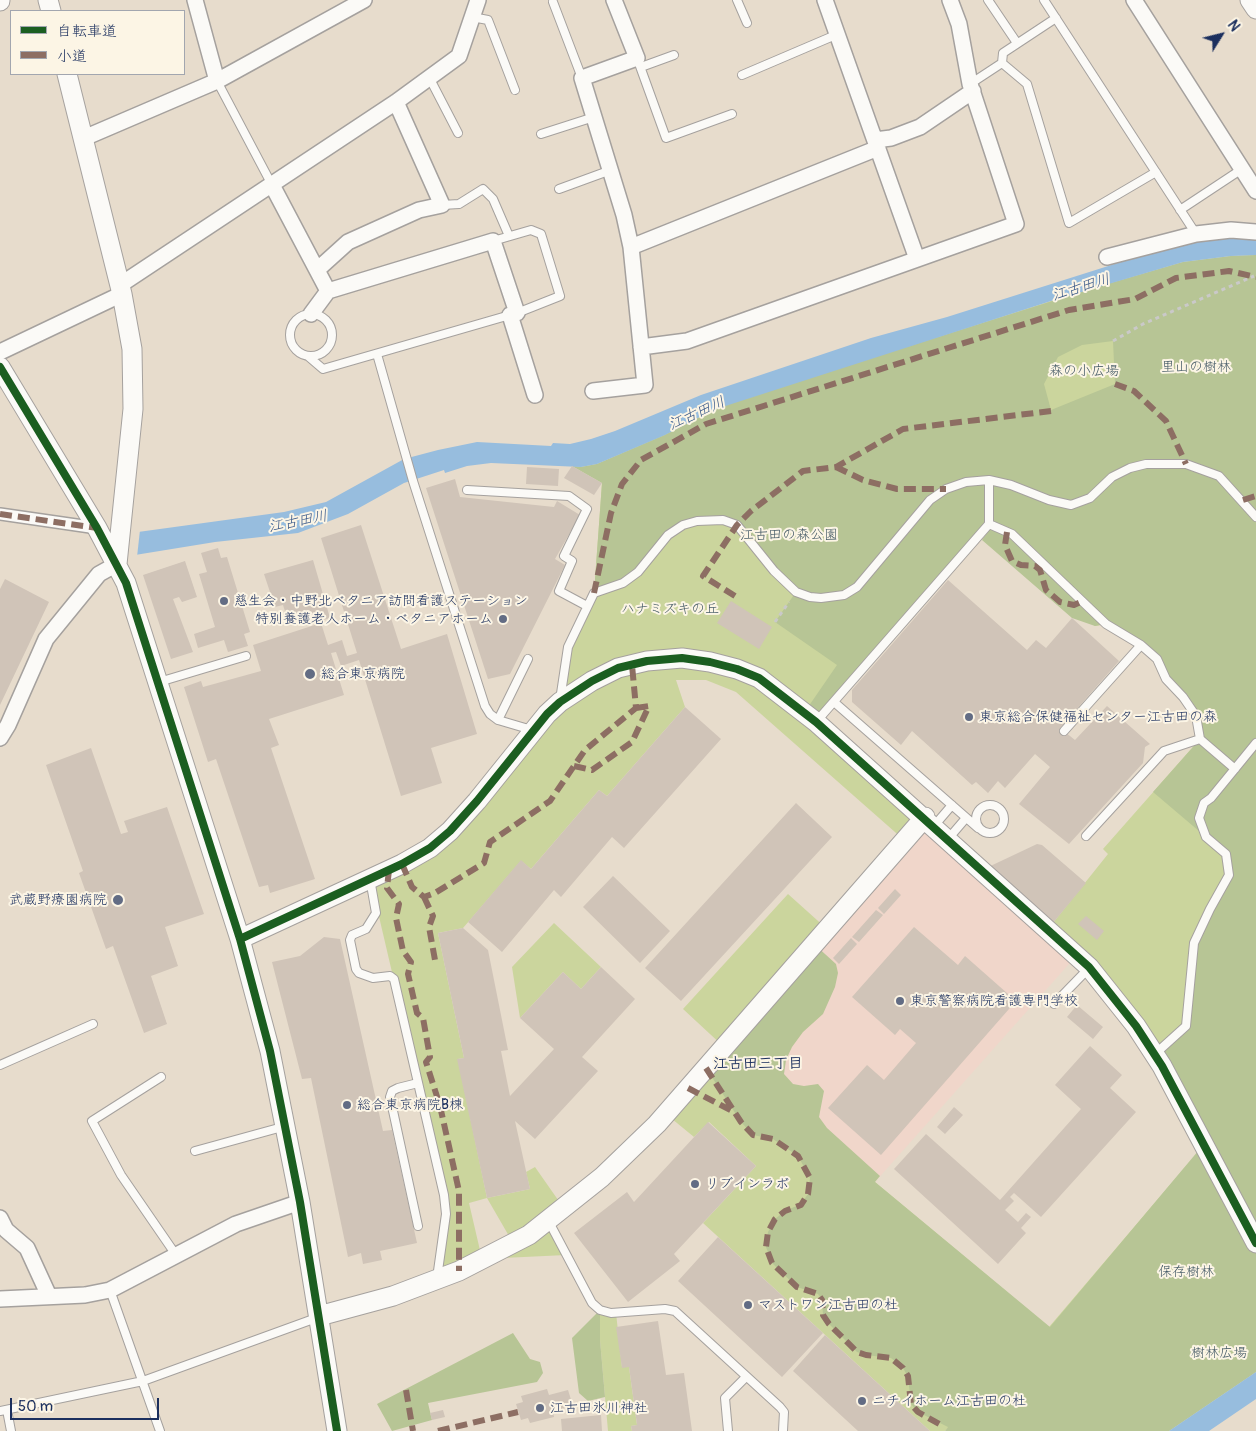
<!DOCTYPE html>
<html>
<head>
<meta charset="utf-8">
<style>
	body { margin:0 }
	#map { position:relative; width:1256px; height:1431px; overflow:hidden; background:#e7dccc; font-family:Pangolin,"Klee One",sans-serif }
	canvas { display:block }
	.legend { position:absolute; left:10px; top:10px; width:175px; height:65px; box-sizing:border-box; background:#fcf5e5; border:1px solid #a2a6af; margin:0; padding:6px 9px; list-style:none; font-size:15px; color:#1b2f5e }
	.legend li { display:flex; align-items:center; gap:10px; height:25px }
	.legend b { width:25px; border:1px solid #a2a6af }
	.north { position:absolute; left:1196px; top:10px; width:50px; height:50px; -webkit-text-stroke:4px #fcf5e5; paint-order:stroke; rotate:54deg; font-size:14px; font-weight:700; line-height:20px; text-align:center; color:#1b2f5e }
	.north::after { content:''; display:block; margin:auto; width:18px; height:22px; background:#1b2f5e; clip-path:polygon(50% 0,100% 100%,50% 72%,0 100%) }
	.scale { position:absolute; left:10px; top:1398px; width:149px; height:22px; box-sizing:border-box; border:2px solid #1b2f5e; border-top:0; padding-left:6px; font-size:15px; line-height:18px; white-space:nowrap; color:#1b2f5e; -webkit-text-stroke:4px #fcf5e5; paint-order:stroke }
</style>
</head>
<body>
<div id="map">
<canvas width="1256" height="1431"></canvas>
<ul class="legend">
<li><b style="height:6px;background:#1b5e20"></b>自転車道</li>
<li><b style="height:6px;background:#8d6e63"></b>小道</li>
</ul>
<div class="north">N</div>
<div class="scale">50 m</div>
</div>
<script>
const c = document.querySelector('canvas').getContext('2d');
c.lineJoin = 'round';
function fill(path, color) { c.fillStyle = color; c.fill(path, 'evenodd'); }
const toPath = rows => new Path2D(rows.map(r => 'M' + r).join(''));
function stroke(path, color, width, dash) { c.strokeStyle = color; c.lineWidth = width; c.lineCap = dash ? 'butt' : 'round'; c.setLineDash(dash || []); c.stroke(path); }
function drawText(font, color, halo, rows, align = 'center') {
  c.font = font + ' Pangolin,"Klee One",sans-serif'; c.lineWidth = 4; c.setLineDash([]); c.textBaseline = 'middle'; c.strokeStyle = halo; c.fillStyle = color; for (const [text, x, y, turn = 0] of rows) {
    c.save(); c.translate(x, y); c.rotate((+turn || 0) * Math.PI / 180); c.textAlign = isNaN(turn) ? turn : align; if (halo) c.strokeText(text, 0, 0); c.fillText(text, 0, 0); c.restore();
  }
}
const built = toPath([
	[925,817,1077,955,875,1182,724,1047]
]);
const green = toPath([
	[1256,255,1256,1372,1169,1431,963,1410,945,1431,930,1431,703,1223,756,1166,709,1122,694,1137,666,1114,724,1047,683,1009,788,894,827,929,724,1047,875,1182,1049,1327,1204,1145,1136,1026,1048,929,1108,854,1103,849,1200,739,1196,716,1157,659,1106,624,1095,626,989,524,816,722,925,817,904,840,736,692,706,680,676,680,685,707,607,796,599,790,531,869,521,861,463,928,438,933,464,1058,458,1059,487,1198,530,1189,526,1172,535,1167,563,1207,548,1220,566,1255,482,1259,437,1280,444,1195,370,878,430,848,560,702,568,647,594,593,602,483,572,466,581,467,597,464,751,396,1051,301,1183,262,1231,256],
	[487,1198,513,1243,482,1259,469,1203],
	[554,923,601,967,581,989,563,972,520,1018,512,967],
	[600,1310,616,1313,622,1367,629,1367,637,1425,631,1426,632,1431,608,1431,600,1340]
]);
const forest = toPath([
	[1256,255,1256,1372,1169,1431,945,1431,948,1427,918,1412,911,1404,908,1377,903,1368,891,1358,866,1355,857,1352,829,1324,823,1315,822,1300,818,1294,797,1287,772,1263,766,1247,768,1232,775,1219,785,1211,801,1204,808,1194,810,1178,798,1156,773,1139,753,1135,741,1122,706,1068,814,944,836,964,838,973,835,987,823,1014,803,1032,792,1047,786,1060,784,1074,793,1084,804,1086,818,1084,824,1091,819,1117,827,1128,880,1176,875,1182,1050,1327,1204,1144,1155,1054,1186,1026,1193,950,1229,875,1226,854,1153,792,1200,739,1196,716,1157,659,1106,624,1095,626,1072,618,982,540,992,526,816,722,804,713,837,665,775,622,796,592,743,531,723,520,683,525,623,583,594,593,602,483,572,466,581,467,597,464,665,435,713,410,751,396,1100,286,1183,262,1231,256],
	[1113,341,1115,384,1051,410,1044,384,1058,357,1082,345],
	[600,1310,600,1340,605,1397,588,1401,579,1393,572,1338],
	[513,1333,530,1359,540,1362,543,1373,537,1382,428,1403,432,1420,392,1431,377,1404]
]);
const water = toPath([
	[1227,236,1256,238,1256,255,1231,256,1183,262,1051,301,713,410,665,435,597,464,581,467,491,463,467,466,445,473,444,470,404,483,348,514,298,533,215,542,135,555,138,532,284,512,326,502,404,459,438,450,477,442,551,446,553,443,570,444,591,439,615,431,701,395,871,338,947,317,1181,243],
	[1256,1372,1256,1399,1209,1431,1169,1431]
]);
const pier = toPath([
	[137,530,140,530,137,557,135,558,132,555]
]);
const building = toPath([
	[572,466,602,483,594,495,564,478],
	[527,467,559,469,558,486,526,484],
	[455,479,460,497,554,507,557,501,580,515,555,559,565,565,510,674,488,679,426,488],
	[361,525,401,649,447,634,477,734,431,748,442,783,401,796,359,660,341,666,336,652,331,653,344,695,269,719,279,745,271,748,315,879,270,893,268,885,259,887,216,759,208,762,184,687,201,681,203,687,261,671,253,645,321,623,328,645,342,640,347,656,357,653,321,538],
	[218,548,221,558,227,557,250,632,244,634,248,646,228,652,224,640,198,648,194,634,215,627,199,574,207,572,201,553],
	[313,560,330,618,320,621,318,615,289,624,283,605,275,607,264,574],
	[185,561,197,597,182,602,179,597,173,599,193,652,171,659,143,575],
	[5,579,49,602,0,705,0,589],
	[948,580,1027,650,1036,640,1046,648,1072,618,1119,661,1060,728,1075,740,1107,706,1150,744,1145,747,1143,763,1069,844,1019,804,1050,767,1035,754,1005,788,998,781,988,793,976,782,972,785,912,731,901,745,852,702,852,690],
	[731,601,772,627,759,649,717,623],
	[685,707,721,739,624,848,612,837,561,897,554,890,502,952,468,922,521,860,531,869,599,790,607,796],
	[91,748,121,834,128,832,124,821,167,807,204,914,165,927,178,966,151,976,167,1024,144,1033,113,946,106,949,79,873,83,871,46,765],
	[796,803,832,837,681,1001,645,968],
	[1037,844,1042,845,1086,883,1048,929,982,870],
	[613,876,670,931,640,963,583,907],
	[895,889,901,895,884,914,878,908],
	[876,910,883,915,859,942,852,937],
	[1086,916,1104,931,1097,940,1078,924],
	[914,927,958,965,965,956,1016,1001,881,1155,828,1108,867,1065,884,1080,916,1043,900,1029,895,1035,852,997],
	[463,928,488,950,508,1050,501,1051,510,1096,554,1049,520,1018,563,972,581,989,601,967,635,999,582,1057,598,1071,535,1139,515,1121,530,1189,487,1198,457,1059,464,1058,438,933],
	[324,937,340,939,383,1131,392,1130,417,1243,380,1251,382,1260,363,1264,361,1253,348,1257,311,1078,302,1079,272,962,300,956],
	[851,938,857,944,839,964,833,958],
	[1077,1005,1103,1027,1093,1039,1067,1017],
	[1090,1046,1122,1075,1110,1088,1136,1112,1041,1217,1014,1193,1010,1197,1014,1201,1005,1210,1018,1222,1026,1213,1031,1217,1021,1228,1026,1233,998,1264,894,1169,926,1134,1000,1200,1081,1109,1055,1085],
	[954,1107,963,1115,945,1134,937,1127],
	[708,1122,756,1166,674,1254,680,1261,628,1302,574,1233,627,1192,634,1202],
	[718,1237,823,1333,782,1377,678,1281],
	[658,1321,666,1375,684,1373,692,1431,632,1431,631,1426,637,1425,629,1367,622,1368,616,1327],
	[825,1335,930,1431,858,1431,793,1371],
	[547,1389,549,1395,568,1390,573,1406,553,1411,554,1417,530,1423,528,1418,521,1420,516,1404,523,1402,521,1396],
	[443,1410,445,1417,432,1420,430,1413],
	[601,1415,602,1431,562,1431,561,1419]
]);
const path = toPath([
	[1113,341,1143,324,1254,276],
	[775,622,789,602]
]);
const service = toPath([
	[737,0,747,23],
	[988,0,1017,43],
	[1044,0,1196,234],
	[553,2,582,78],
	[472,17,488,20,515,90],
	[637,58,666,138,732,114],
	[1002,63,1003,53,1056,18],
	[641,67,674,55],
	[742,75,838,34],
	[430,79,458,133],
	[217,81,272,185],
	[970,84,1002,63,1027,84,1069,223,1156,172],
	[541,134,594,117],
	[559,189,611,170],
	[442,205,459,204,483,189,493,199,509,236],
	[1180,210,1242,169],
	[493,241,531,230,541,234,560,296,517,313],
	'290 335a21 21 0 1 1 42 0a21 21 0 1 1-42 0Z',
	[377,354,413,481,485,706,490,714,498,720,532,730],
	[309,357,323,369,510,315],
	[467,490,569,496,587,509,564,556,572,561,559,591,587,606],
	[989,524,989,480],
	[159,682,246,656],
	[560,700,568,647,594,593,623,583,638,572,668,535,683,525,697,521,723,520,737,525,774,571,796,592,810,597,821,598,844,595,857,587,930,500,946,489,966,482,989,480,1011,485,1049,500,1071,505,1090,498,1112,477,1130,468,1146,464,1186,464,1219,476,1256,517],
	[834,702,978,828],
	[498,720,528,659],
	[816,722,989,524,1012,534,1106,624,1141,645,1157,659,1166,679,1183,697,1196,716,1200,739,1235,769],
	[1064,731,1141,645],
	'976 819a14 14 0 1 1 28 0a14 14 0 1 1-28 0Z',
	[934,826,952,805],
	[1086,836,1164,751,1200,739],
	[948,839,966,818],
	[370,879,376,913,366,929,352,935,350,940,356,969,359,973,373,978,390,976,394,979,444,1195,446,1214,437,1278],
	[1054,1004,1089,968],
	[1155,1054,1186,1026,1194,943,1210,909,1229,875,1226,854,1206,837,1199,818,1204,803,1211,798,1256,743],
	[0,1065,93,1024],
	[161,1077,92,1121,121,1175,176,1255],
	[195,1151,286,1126],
	[548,1220,592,1303,600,1310,611,1313,665,1309,675,1311,780,1407,784,1412,783,1431],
	[418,1226,390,1097,392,1091,398,1088,418,1083],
	[110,1290,160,1431],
	[7,1410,11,1431],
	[0,1411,143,1381,319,1317],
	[728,1431,725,1398,746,1377]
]);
const pedestrian = toPath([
	[0,514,97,528]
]);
const minor = toPath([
	[195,0,217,81],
	[825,0,917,259],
	[1134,0,1256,191],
	[84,138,217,81,364,0],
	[875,140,891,138,920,127,973,91],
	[272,185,328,291,311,314],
	[631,247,878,148],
	[1107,257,1196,234,1231,230,1256,232],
	[317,270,348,242,419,210,442,205,396,102],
	[120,285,396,102,459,56,478,0],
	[328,291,493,241,517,313,510,315,535,395],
	[641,347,687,341,1016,224,970,84,959,24,950,0],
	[0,352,122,294],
	[593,391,645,385,631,247,624,215,582,78,637,58,614,0],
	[0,738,8,725,46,639,99,574,117,564],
	[0,1218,6,1230,27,1248,49,1296],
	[0,1299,85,1295,110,1290,236,1224,300,1202]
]);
const tertiary = toPath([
	[48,0,51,11],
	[1250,0,1256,9],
	[0,1,0,0],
	[67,74,122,294,132,349,133,409,117,564],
	[0,367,97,528,126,583,240,939,270,1051,300,1202,337,1431],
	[240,939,402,864,430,848,450,831,477,801,547,714,560,702,592,681,618,668,647,661,682,658,710,662,737,669,759,678,816,722,1089,967,1136,1026,1162,1066,1256,1243],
	[319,1316,393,1296,459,1271,529,1235,602,1177,657,1124,925,817]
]);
const quiet = toPath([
	[1115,384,1134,391,1166,421,1186,464],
	[836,467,863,480,897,489,946,489],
	[1243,500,1256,496],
	[0,514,97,528],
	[1007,532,1005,545,1012,561,1021,565,1035,566,1040,570,1046,590,1060,602,1074,605,1081,602],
	[594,593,611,513,622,484,641,460,706,424,1069,310,1135,299,1176,278,1229,271,1256,277],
	[735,596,703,576,737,525,751,511,803,471,836,467,903,429,1051,411],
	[574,766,592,770,632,742,649,706,636,708],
	[402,864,412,887,424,897,435,893,484,863,490,842,550,801,585,750,636,708,632,665],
	[389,870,387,888,399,904,396,918,403,951,411,962,408,974,417,1013,423,1018,430,1057,426,1062,440,1106,459,1191,459,1271],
	[424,897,433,916,429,927,435,960],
	[706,1068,741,1122,753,1135,773,1139,798,1156,810,1178,808,1194,801,1205,785,1211,775,1219,768,1232,766,1247,772,1263,797,1287,818,1294,822,1300,823,1315,829,1324,857,1352,866,1355,891,1358,903,1368,908,1376,911,1404,918,1412,941,1425],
	[688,1088,734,1112],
	[406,1390,413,1431],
	[438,1431,518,1412]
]);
const cycleway = toPath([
	[0,367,97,528,126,583,240,939,270,1051,300,1202,337,1431],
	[240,939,402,864,430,848,450,831,477,801,547,714,560,702,592,681,618,668,647,661,682,658,710,662,737,669,759,678,816,722,1089,967,1136,1026,1162,1066,1256,1243]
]);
const markers = [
	[224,601,5,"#626c84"],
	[503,619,5,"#626c84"],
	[310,674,6,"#626c84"],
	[969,717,5,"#626c84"],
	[118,900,6,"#626c84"],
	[900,1001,5,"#626c84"],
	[347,1105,5,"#626c84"],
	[695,1184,5,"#626c84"],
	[748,1305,5,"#626c84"],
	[862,1401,5,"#626c84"],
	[540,1408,5,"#626c84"]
];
const parkNames = [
	["里山の樹林",1196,367],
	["森の小広場",1084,371],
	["江古田の森公園",789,535],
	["ハナミズキの丘",670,609],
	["保存樹林",1186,1272],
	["樹林広場",1219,1353]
];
const poiNames = [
	["慈生会・中野北ベタニア訪問看護ステーション",234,601],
	["特別養護老人ホーム・ベタニアホーム",493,619,"right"],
	["総合東京病院",321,674],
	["東京総合保健福祉センター江古田の森",979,717],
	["武蔵野療園病院",107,900,"right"],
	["東京警察病院看護専門学校",910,1001],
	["総合東京病院B棟",357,1105],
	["リブインラボ",705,1184],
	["マストワン江古田の杜",758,1305],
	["ニチイホーム江古田の杜",872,1401],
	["江古田氷川神社",550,1408]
];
const waterNames = [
	["江古田川",1081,288,-17],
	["江古田川",697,414,-24],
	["江古田川",298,522,-11]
];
const neighbourhoodNames = [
	["江古田三丁目",758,1064]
];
fill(built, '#f0d6ca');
fill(green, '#cbd59d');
fill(forest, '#b7c595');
fill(water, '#97bdde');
fill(pier, '#e7dccc');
fill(building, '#d0c4b8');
stroke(service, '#a5a19e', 10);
stroke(pedestrian, '#a5a19e', 14);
stroke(minor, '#a5a19e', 18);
stroke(tertiary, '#a5a19e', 21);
stroke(path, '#cac9c9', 3, [4, 4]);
stroke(service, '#fbfaf7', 8);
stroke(pedestrian, '#fbfaf7', 11);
stroke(minor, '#fbfaf7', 15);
stroke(tertiary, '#fbfaf7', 19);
stroke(quiet, '#8d6e63', 6, [12, 6]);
stroke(cycleway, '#1b5e20', 8);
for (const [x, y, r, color] of markers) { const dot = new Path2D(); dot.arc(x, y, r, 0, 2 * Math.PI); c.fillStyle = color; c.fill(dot); stroke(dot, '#fcf5e5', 2); }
drawText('14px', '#415764', '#fcf5e5', parkNames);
drawText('14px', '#1b2f5e', '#fcf5e5', poiNames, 'left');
drawText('italic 15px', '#365687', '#fcf5e5', waterNames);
drawText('bold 15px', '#1b2f5e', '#fcf5e5', neighbourhoodNames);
</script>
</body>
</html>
